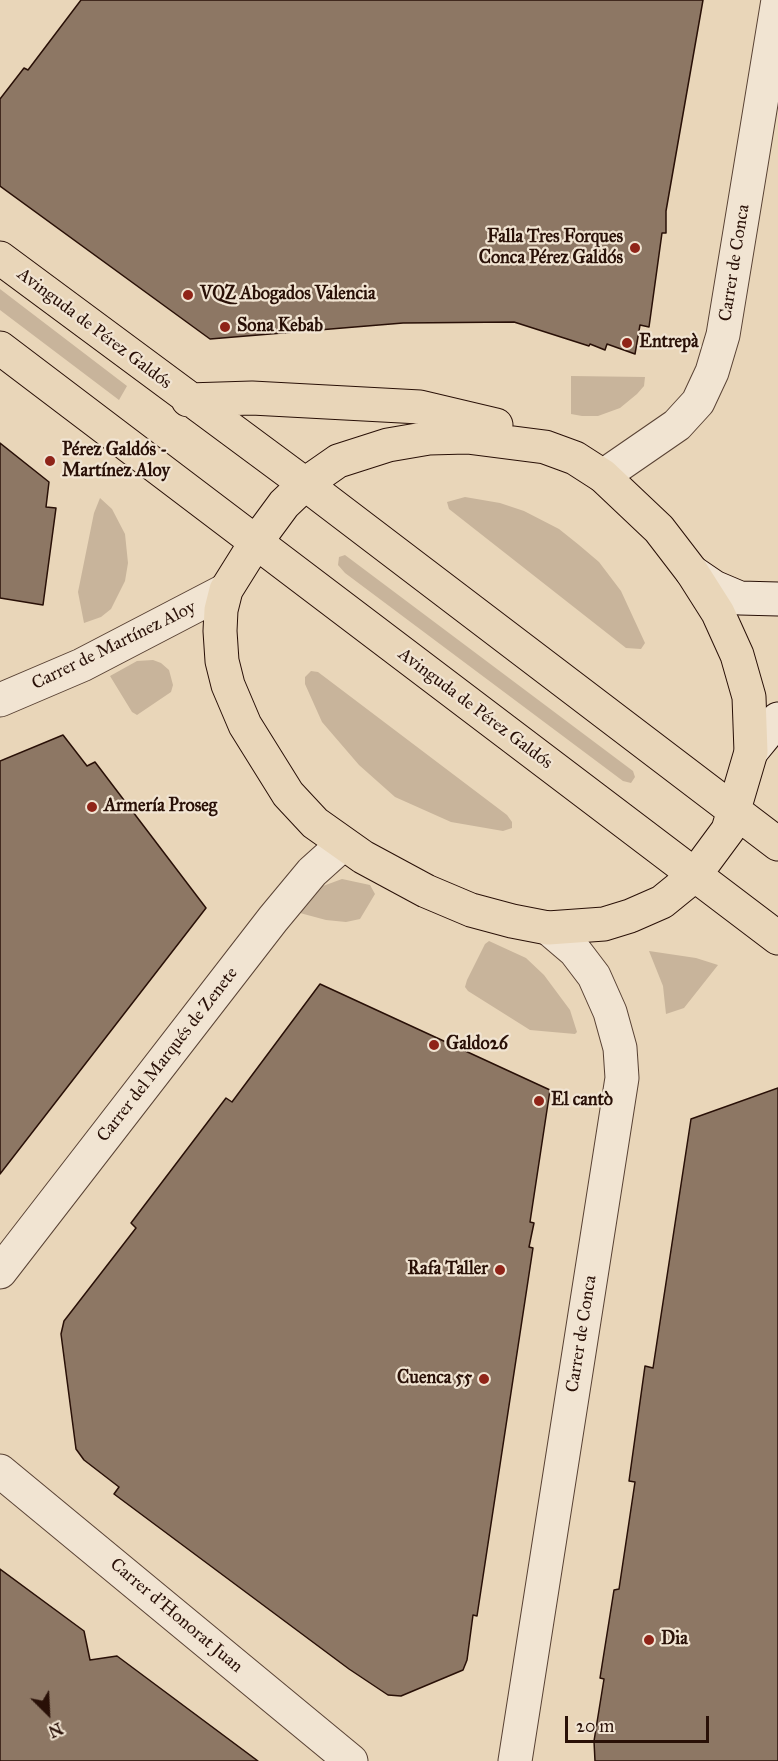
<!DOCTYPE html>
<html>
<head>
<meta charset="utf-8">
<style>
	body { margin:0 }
	#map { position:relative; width:778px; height:1761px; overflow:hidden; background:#e9d6b9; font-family:"IM FELL Great Primer",serif }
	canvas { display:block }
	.north { position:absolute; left:18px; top:1683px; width:60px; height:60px; -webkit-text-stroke:4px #f1e4d2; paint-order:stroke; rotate:156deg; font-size:16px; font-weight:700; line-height:24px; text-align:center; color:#291007 }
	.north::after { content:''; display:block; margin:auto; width:21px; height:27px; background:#291007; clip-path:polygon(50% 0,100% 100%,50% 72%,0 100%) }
	.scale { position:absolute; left:565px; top:1716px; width:144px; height:27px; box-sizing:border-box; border:3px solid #291007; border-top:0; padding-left:8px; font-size:18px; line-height:21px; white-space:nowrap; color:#291007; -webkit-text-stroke:4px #f1e4d2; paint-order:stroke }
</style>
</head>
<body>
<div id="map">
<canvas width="778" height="1761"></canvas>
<div class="north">N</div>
<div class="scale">20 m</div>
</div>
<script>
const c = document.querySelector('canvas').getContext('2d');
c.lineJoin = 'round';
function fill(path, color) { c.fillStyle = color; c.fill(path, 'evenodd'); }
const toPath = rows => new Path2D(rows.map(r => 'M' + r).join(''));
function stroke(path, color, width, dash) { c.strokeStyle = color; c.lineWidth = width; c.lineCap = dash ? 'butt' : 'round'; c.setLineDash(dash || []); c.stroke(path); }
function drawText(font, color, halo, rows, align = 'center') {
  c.font = font + ' "IM FELL Great Primer",serif'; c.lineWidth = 4.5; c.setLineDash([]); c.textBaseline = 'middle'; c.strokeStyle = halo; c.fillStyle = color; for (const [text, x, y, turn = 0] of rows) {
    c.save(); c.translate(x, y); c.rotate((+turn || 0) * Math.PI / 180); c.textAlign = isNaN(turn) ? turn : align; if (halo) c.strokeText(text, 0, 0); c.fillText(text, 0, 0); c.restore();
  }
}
const green = toPath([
	[0,289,127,386,119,400,0,310],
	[571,376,645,377,644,386,637,394,620,408,598,416,582,416,571,414],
	[465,497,500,503,524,511,559,529,579,545,599,562,621,591,645,643,641,649,626,648,449,509,447,502],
	[100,498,112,509,125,534,128,563,125,581,111,609,101,617,84,623,78,592,94,513],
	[345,555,633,771,635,777,631,783,623,781,345,573,338,565,339,557],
	[153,660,161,663,169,670,173,685,171,692,137,715,132,712,110,676,137,661],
	[311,671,318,672,507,815,512,822,512,828,503,831,451,822,395,797,359,765,322,722,305,684,305,677],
	[342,879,370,885,375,894,360,919,346,922,326,920,300,913,323,886],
	[489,941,526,958,544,975,570,1010,577,1032,575,1034,530,1030,468,991,465,987,467,980,485,944],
	[649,951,696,958,718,965,684,1008,666,1014,663,986]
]);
const building = toPath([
	[81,0,703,0,666,211,666,233,662,233,649,327,640,325,635,354,607,344,605,350,590,344,589,346,514,322,403,323,210,339,0,186,0,99,24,68,28,70,81,0],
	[0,443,49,482,46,507,56,508,43,605,0,598,0,443],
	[63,735,87,766,95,762,206,908,0,1174,0,761,63,735],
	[320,984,550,1090,530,1222,534,1223,529,1247,533,1248,477,1616,473,1615,467,1660,463,1670,401,1696,388,1695,349,1669,114,1494,119,1487,84,1460,76,1449,61,1334,64,1321,136,1228,131,1223,226,1098,232,1102,320,984],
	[778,1088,778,1761,595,1761,594,1741,604,1679,600,1678,614,1590,619,1589,635,1482,629,1481,645,1366,653,1368,691,1119,778,1088],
	[0,1569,84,1631,90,1660,117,1656,258,1761,0,1761,0,1569]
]);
const minor = toPath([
	[603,476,677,425,698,402,712,372,723,335,778,0],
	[0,700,82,665,226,590],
	[0,1272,273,919,312,872,342,845],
	[0,1471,351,1761]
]);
const tertiary = toPath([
	[515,1761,622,1078,620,1048,610,1012,594,976,575,951,548,928]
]);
const secondary = toPath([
	[692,572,714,587,740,598,778,599],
	[751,752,778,719]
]);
const primary = toPath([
	[0,258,305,484,778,844],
	[0,348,778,938],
	[188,400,252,398,420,407,496,425],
	[467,437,545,447,575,458,603,476,659,529,692,572,718,613,737,655,749,697,751,752,728,830,694,876,662,902,630,916,604,924,548,928,512,921,471,910,426,891,363,857,315,823,288,794,245,725,228,685,222,661,220,631,221,610,226,590,256,542,284,504,305,484,338,461,388,445,429,438,467,437]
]);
const markers = [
	[635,248,6,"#8f2418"],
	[188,295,6,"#8f2418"],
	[225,327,6,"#8f2418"],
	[627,343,6,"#8f2418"],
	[50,461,6,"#8f2418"],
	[92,807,6,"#8f2418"],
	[434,1045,6,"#8f2418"],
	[539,1101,6,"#8f2418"],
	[500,1270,6,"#8f2418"],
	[484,1379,6,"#8f2418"],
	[649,1640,6,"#8f2418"]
];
const poiNames = [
	["Falla Tres Forques",623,238,"right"],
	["Conca Pérez Galdós",623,259,"right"],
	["VQZ Abogados Valencia",200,295],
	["Sona Kebab",237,327],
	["Entrepà",639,343],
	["Pérez Galdós -",62,451],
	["Martínez Aloy",62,472],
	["Armería Proseg",104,807],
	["Galdo26",446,1045],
	["El cantò",551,1101],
	["Rafa Taller",488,1270,"right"],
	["Cuenca 55",472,1379,"right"],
	["Dia",661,1640]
];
const streetNames = [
	["Carrer de Conca",735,263,-81],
	["Avinguda de Pérez Galdós",94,329,37],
	["Carrer de Martínez Aloy",114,646,-26],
	["Avinguda de Pérez Galdós",475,709,37],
	["Carrer del Marqués de Zenete",168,1055,-52],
	["Carrer de Conca",582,1334,-81],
	["Carrer d'Honorat Juan",176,1616,40]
];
fill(green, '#c8b49b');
fill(building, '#8d7764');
stroke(building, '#291007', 1.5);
stroke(minor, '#594234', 35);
stroke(tertiary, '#594234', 35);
stroke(secondary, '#291007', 35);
stroke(primary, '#291007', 35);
stroke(minor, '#f1e4d2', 33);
stroke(tertiary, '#f1e4d2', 33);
stroke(secondary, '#f1e4d2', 33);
stroke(primary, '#e9d6b9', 33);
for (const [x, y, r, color] of markers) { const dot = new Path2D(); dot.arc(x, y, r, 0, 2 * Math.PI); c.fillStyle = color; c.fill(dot); stroke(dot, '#f1e4d2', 2); }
drawText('bold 18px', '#291007', '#f1e4d2', poiNames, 'left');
drawText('18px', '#291007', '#f1e4d2', streetNames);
</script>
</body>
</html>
